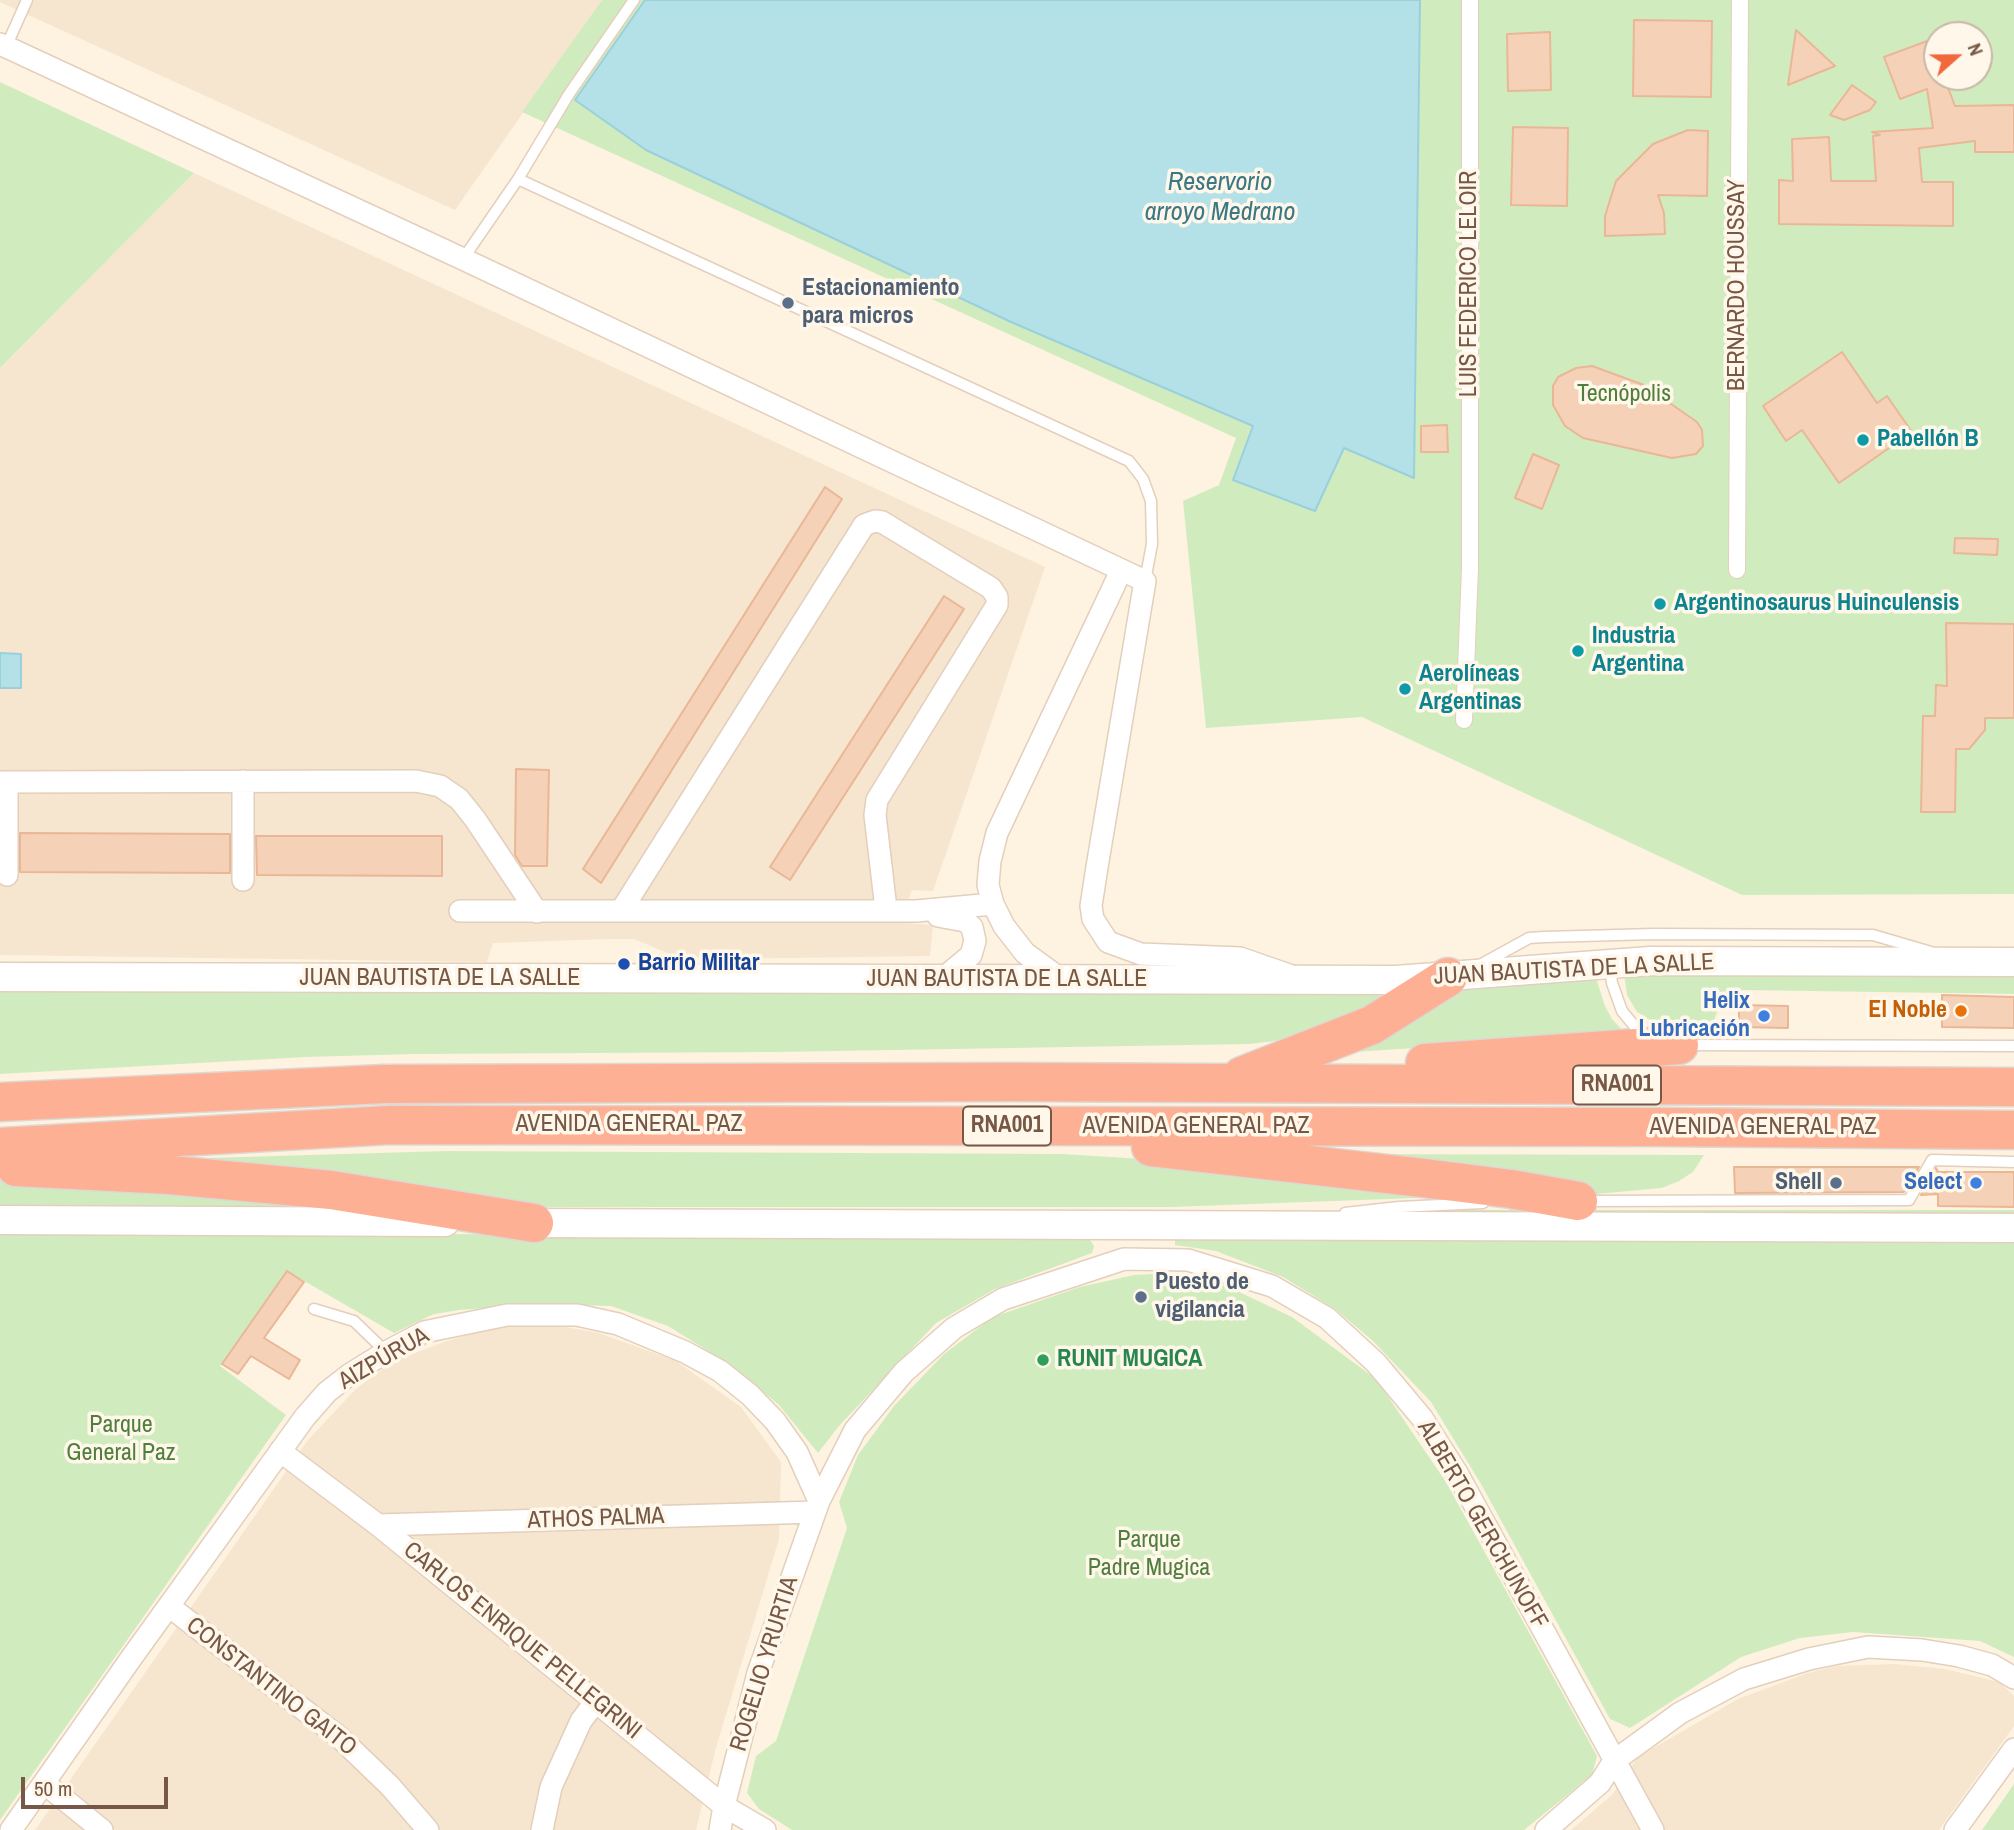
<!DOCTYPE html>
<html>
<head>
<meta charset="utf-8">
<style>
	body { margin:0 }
	#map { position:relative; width:2014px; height:1830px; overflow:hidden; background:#fef3e1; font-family:"Archivo Narrow",sans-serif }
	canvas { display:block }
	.north { position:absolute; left:1923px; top:21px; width:70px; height:70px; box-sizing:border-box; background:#fff7e9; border:2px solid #c9b7a8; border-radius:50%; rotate:69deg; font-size:19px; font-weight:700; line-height:28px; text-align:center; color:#775846 }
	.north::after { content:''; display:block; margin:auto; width:24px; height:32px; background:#f1683d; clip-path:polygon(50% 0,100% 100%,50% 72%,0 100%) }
	.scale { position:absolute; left:21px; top:1777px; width:147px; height:32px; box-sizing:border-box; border:4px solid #775846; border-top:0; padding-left:9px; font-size:21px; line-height:24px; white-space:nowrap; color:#775846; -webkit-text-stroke:5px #fff7e9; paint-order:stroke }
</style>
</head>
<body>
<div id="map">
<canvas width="2014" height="1830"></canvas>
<div class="north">N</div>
<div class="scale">50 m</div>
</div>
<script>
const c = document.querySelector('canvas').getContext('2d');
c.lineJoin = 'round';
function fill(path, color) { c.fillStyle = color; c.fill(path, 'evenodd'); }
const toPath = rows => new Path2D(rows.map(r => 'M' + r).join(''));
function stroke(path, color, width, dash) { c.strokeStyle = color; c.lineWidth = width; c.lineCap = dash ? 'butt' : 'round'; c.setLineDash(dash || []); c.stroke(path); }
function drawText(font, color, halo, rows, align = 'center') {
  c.font = font + ' "Archivo Narrow",sans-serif'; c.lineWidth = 7; c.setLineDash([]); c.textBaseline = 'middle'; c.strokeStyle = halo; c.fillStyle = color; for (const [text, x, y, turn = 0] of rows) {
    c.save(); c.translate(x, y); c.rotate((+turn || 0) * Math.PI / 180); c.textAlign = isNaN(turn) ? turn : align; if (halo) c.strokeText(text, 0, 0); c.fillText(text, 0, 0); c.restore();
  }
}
const residential = toPath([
	[0,0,602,0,455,210,0,2],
	[194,173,1045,567,933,891,912,890,905,910,905,923,933,925,930,956,714,959,670,954,634,939,608,939,493,943,487,962,0,955,0,368],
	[549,1324,599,1333,676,1361,741,1407,781,1462,779,1539,715,1751,696,1830,35,1830,308,1440,356,1389,392,1362,444,1342,503,1325],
	[1895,1664,1945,1669,1999,1682,2014,1696,2014,1726,1939,1830,1571,1830,1612,1795,1638,1757,1738,1699,1808,1673,1837,1666]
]);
const green = toPath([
	[602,0,2014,0,2014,894,1742,895,1362,717,1206,728,1183,501,1219,485,1236,438,522,112],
	[1937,35,1979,35,1979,77,1937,77],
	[0,82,194,173,0,368],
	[1624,974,2014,974,2014,994,1742,990,1721,1000,1712,1027,1686,1027,1659,1025,1637,1012,1627,995],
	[1593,977,1597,981,1605,1006,1612,1019,1627,1035,1352,1052,1452,992,1466,989],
	[0,990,1395,993,1397,994,1292,1039,1249,1044,775,1052,414,1054,306,1057,0,1074],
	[446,1151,1061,1154,1160,1160,1470,1196,1171,1207,526,1207,173,1159],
	[1318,1154,1704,1155,1693,1172,1679,1181,1662,1188,1596,1194],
	[26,1179,367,1209,0,1208,0,1180],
	[1458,1210,2014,1210,2014,1216,1458,1214],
	[0,1232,1088,1237,1094,1246,1092,1253,995,1289,936,1323,839,1426,818,1453,779,1405,731,1365,668,1326,611,1306,541,1304,459,1310,434,1314,394,1333,287,1271,220,1366,286,1415,0,1820],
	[1175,1239,2014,1240,2014,1657,1980,1641,1853,1632,1800,1638,1741,1657,1630,1728,1610,1719,1481,1484,1431,1402,1373,1341,1335,1309,1283,1277,1216,1251,1175,1245],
	[1174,1273,1218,1282,1292,1317,1376,1379,1446,1482,1597,1756,1592,1775,1524,1830,792,1830,759,1809,747,1793,756,1756,776,1741,847,1528,839,1502,858,1455,894,1406,944,1354,993,1317,1080,1287,1134,1275],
	[2014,1784,2014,1830,1982,1830]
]);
const water = toPath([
	[645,0,1420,0,1414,478,1344,448,1315,511,1233,480,1253,426,1011,322,646,150,575,100,645,0],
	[0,653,21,654,21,688,0,688,0,653]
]);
const building = toPath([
	[1634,20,1712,21,1711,97,1633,96,1634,20],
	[1796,30,1835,66,1788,85,1796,30],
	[1550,32,1551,90,1508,91,1507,34,1550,32],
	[1930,40,1937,58,1937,77,1944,77,1955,106,2014,105,2014,152,1975,152,1975,141,1919,148,1922,182,1953,182,1953,226,1779,224,1779,180,1793,181,1792,139,1829,137,1831,181,1876,181,1873,136,1880,135,1872,132,1933,128,1927,89,1900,99,1884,57,1930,40],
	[1852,85,1876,102,1870,110,1844,120,1830,115,1852,85],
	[1513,127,1568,128,1567,206,1511,205,1513,127],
	[1688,130,1708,131,1707,196,1658,195,1664,213,1665,234,1605,236,1605,216,1616,181,1653,144,1688,130],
	[1842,352,1877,403,1887,396,1912,432,1839,483,1802,430,1786,441,1763,406,1842,352],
	[1592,366,1644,385,1697,422,1702,430,1703,446,1696,454,1672,458,1583,438,1565,426,1553,405,1553,386,1558,377,1576,368,1592,366],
	[1447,425,1448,452,1421,452,1421,426,1447,425],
	[1533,454,1559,465,1542,509,1515,498,1533,454],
	[825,487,842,499,601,883,583,869,825,487],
	[1955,538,1998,539,1997,555,1954,553,1955,538],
	[944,596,964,609,790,880,770,867,944,596],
	[1946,623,2014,624,2014,718,1985,718,1985,730,1969,749,1956,749,1955,812,1921,812,1923,716,1935,716,1936,685,1947,686,1946,623],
	[516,769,549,770,547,866,522,866,515,855,516,769],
	[20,833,230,834,230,873,20,872,20,833],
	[256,836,442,836,442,876,257,875,256,836],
	[1942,995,2014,997,2014,1028,1942,1027,1942,995],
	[1739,1005,1788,1006,1788,1028,1739,1027,1739,1005],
	[1734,1167,1919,1167,1904,1192,1735,1193,1734,1167],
	[1936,1168,1938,1172,2014,1172,2014,1207,1938,1206,1938,1194,1921,1195,1936,1168],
	[287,1271,304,1282,264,1338,300,1360,289,1379,251,1356,238,1374,222,1364,287,1271]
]);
const service = toPath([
	[6,47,27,0],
	[518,179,1129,461,1143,479,1151,501,1152,544,1145,581],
	[463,259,518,179,569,94,634,0],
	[1480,965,1529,938,1544,937,1654,934,1873,935,1931,952],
	[1610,967,1612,983,1622,1011,1636,1028,1648,1035],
	[1683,1045,2014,1046],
	[1583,1201,1909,1200,1932,1160,2014,1162],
	[1345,1213,1399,1207,1483,1203],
	[314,1309,354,1321,386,1352]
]);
const pedestrian = toPath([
	[1737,570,1740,0],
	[1464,720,1470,568,1470,0]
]);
const minor = toPath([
	[0,44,463,259,1145,581,1097,867,1091,906,1093,919,1108,942,1141,954,1240,958,1289,975],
	[243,781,243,880],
	[0,782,416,781,440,786,459,799,475,819,537,912],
	[7,875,7,782],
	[460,911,916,911,993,904],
	[621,911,864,525,875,521,882,522,991,588,997,597,997,605,877,800,875,815,886,909],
	[938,916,965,921,972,927,975,941,971,955,941,980],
	[1062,980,1025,953,1004,926,993,904,988,885,990,861,997,833,1121,571],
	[280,1451,378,1525,724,1806,765,1830],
	[378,1525,815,1512],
	[170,1607,338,1736,390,1786,428,1830],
	[44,1783,102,1830],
	[11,1830,132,1657,305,1417,327,1392,349,1375,386,1352,424,1332,507,1315,577,1315,618,1324,685,1352,720,1371,750,1395,775,1421,797,1452,819,1501],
	[542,1830,551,1787,581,1721,596,1701],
	[720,1830,724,1806,758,1673,819,1501,855,1430,904,1372,954,1328,1003,1299,1124,1259,1188,1260,1272,1286,1327,1318,1376,1363,1422,1418,1457,1473,1653,1830],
	[1546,1830,1600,1783,1614,1761,1680,1713,1744,1679,1809,1659,1868,1647,1922,1650,1959,1656,1992,1665,2014,1678],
	[1955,1830,2014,1749]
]);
const tertiary = toPath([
	[0,977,1396,980,1650,961,2014,962],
	[0,1220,445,1222],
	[514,1223,2014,1228]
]);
const motorway = toPath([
	[1425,1063,1679,1045],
	[1242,1076,1372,1025,1448,977],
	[0,1102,384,1084,1011,1082,2014,1087],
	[0,1147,390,1125,1656,1127,2014,1130],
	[1151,1147,1423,1178,1511,1189,1578,1201],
	[16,1167,170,1175,331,1190,534,1223]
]);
const markers = [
	[788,303,7,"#5c6f8a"],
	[1863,440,7,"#0f9aa8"],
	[1660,604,7,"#0f9aa8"],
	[1578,651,7,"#0f9aa8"],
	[1405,689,7,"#0f9aa8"],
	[624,964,7,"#1a4fb4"],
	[1961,1011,7,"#e8710a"],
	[1764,1016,7,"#3f7fe0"],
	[1836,1183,7,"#5c6f8a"],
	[1976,1183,7,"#3f7fe0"],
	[1141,1297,7,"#5c6f8a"],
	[1043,1360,7,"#2e9e5b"]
];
const shields = [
	[1617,1085,88],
	[1007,1126,88]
];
const shieldNames = [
	["RNA001",1617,1085],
	["RNA001",1007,1126]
];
const streetNames = [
	["LUIS FEDERICO LELOIR",1470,284,-90],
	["BERNARDO HOUSSAY",1738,285,-90],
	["JUAN BAUTISTA DE LA SALLE",1574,970,-3],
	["JUAN BAUTISTA DE LA SALLE",440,979],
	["JUAN BAUTISTA DE LA SALLE",1007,980],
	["AVENIDA GENERAL PAZ",629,1125],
	["AVENIDA GENERAL PAZ",1196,1127],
	["AVENIDA GENERAL PAZ",1763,1128],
	["AIZPÚRUA",384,1359,-30],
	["ATHOS PALMA",596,1519,-2],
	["ALBERTO GERCHUNOFF",1482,1525,60],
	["CARLOS ENRIQUE PELLEGRINI",522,1641,39],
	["ROGELIO YRURTIA",765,1664,-73],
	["CONSTANTINO GAITO",271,1687,38]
];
const serviceNames = [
	["Estacionamiento",802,289],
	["para micros",802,317],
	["Shell",1822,1183,"right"],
	["Puesto de",1155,1283],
	["vigilancia",1155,1311]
];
const parkNames = [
	["Tecnópolis",1624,395],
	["Parque",121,1426],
	["General Paz",121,1454],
	["Parque",1149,1541],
	["Padre Mugica",1149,1569]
];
const cultureNames = [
	["Pabellón B",1877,440],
	["Argentinosaurus Huinculensis",1674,604],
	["Industria",1592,637],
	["Argentina",1592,665],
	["Aerolíneas",1419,675],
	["Argentinas",1419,703]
];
const transitNames = [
	["Barrio Militar",638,964]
];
const shopNames = [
	["Helix",1750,1002],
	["Lubricación",1750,1030],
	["Select",1962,1183]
];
const foodNames = [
	["El Noble",1947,1011]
];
const leisureNames = [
	["RUNIT MUGICA",1057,1360]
];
const waterNames = [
	["Reservorio",1220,183],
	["arroyo Medrano",1220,213]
];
fill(residential, '#f6e5cf');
fill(green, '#d0ecbf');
fill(water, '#b4e0e8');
stroke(water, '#9ad0db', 2);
fill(building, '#f5d1b7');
stroke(building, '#e9b796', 2);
stroke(service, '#e3cfbc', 13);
stroke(pedestrian, '#e3cfbc', 18);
stroke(minor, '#e3cfbc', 24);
stroke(tertiary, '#e3cfbc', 31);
stroke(motorway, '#ded7d3', 41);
stroke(service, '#fff', 10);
stroke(pedestrian, '#fff', 16);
stroke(minor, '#fff', 21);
stroke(tertiary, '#fff', 28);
stroke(motorway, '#fdb093', 38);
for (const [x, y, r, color] of markers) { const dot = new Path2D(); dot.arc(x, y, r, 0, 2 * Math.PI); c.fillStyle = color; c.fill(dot); stroke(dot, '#fff7e9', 2.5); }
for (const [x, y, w] of shields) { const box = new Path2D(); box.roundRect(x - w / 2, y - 19.5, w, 39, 5); c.fillStyle = '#fff7e9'; c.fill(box); stroke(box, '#775846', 2); }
drawText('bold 23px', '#775846', null, shieldNames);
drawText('24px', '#775846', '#fff7e9', streetNames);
drawText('bold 24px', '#4e5e75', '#fff7e9', serviceNames, 'left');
drawText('24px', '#4f7e3d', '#fff7e9', parkNames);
drawText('bold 24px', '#0d838f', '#fff7e9', cultureNames, 'left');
drawText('bold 24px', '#164399', '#fff7e9', transitNames, 'left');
drawText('bold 24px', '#366cbe', '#fff7e9', shopNames, 'right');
drawText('bold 24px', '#c56008', '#fff7e9', foodNames, 'right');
drawText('bold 24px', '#27864d', '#fff7e9', leisureNames, 'left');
drawText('italic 26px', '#3b7785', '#fff7e9', waterNames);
</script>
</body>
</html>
